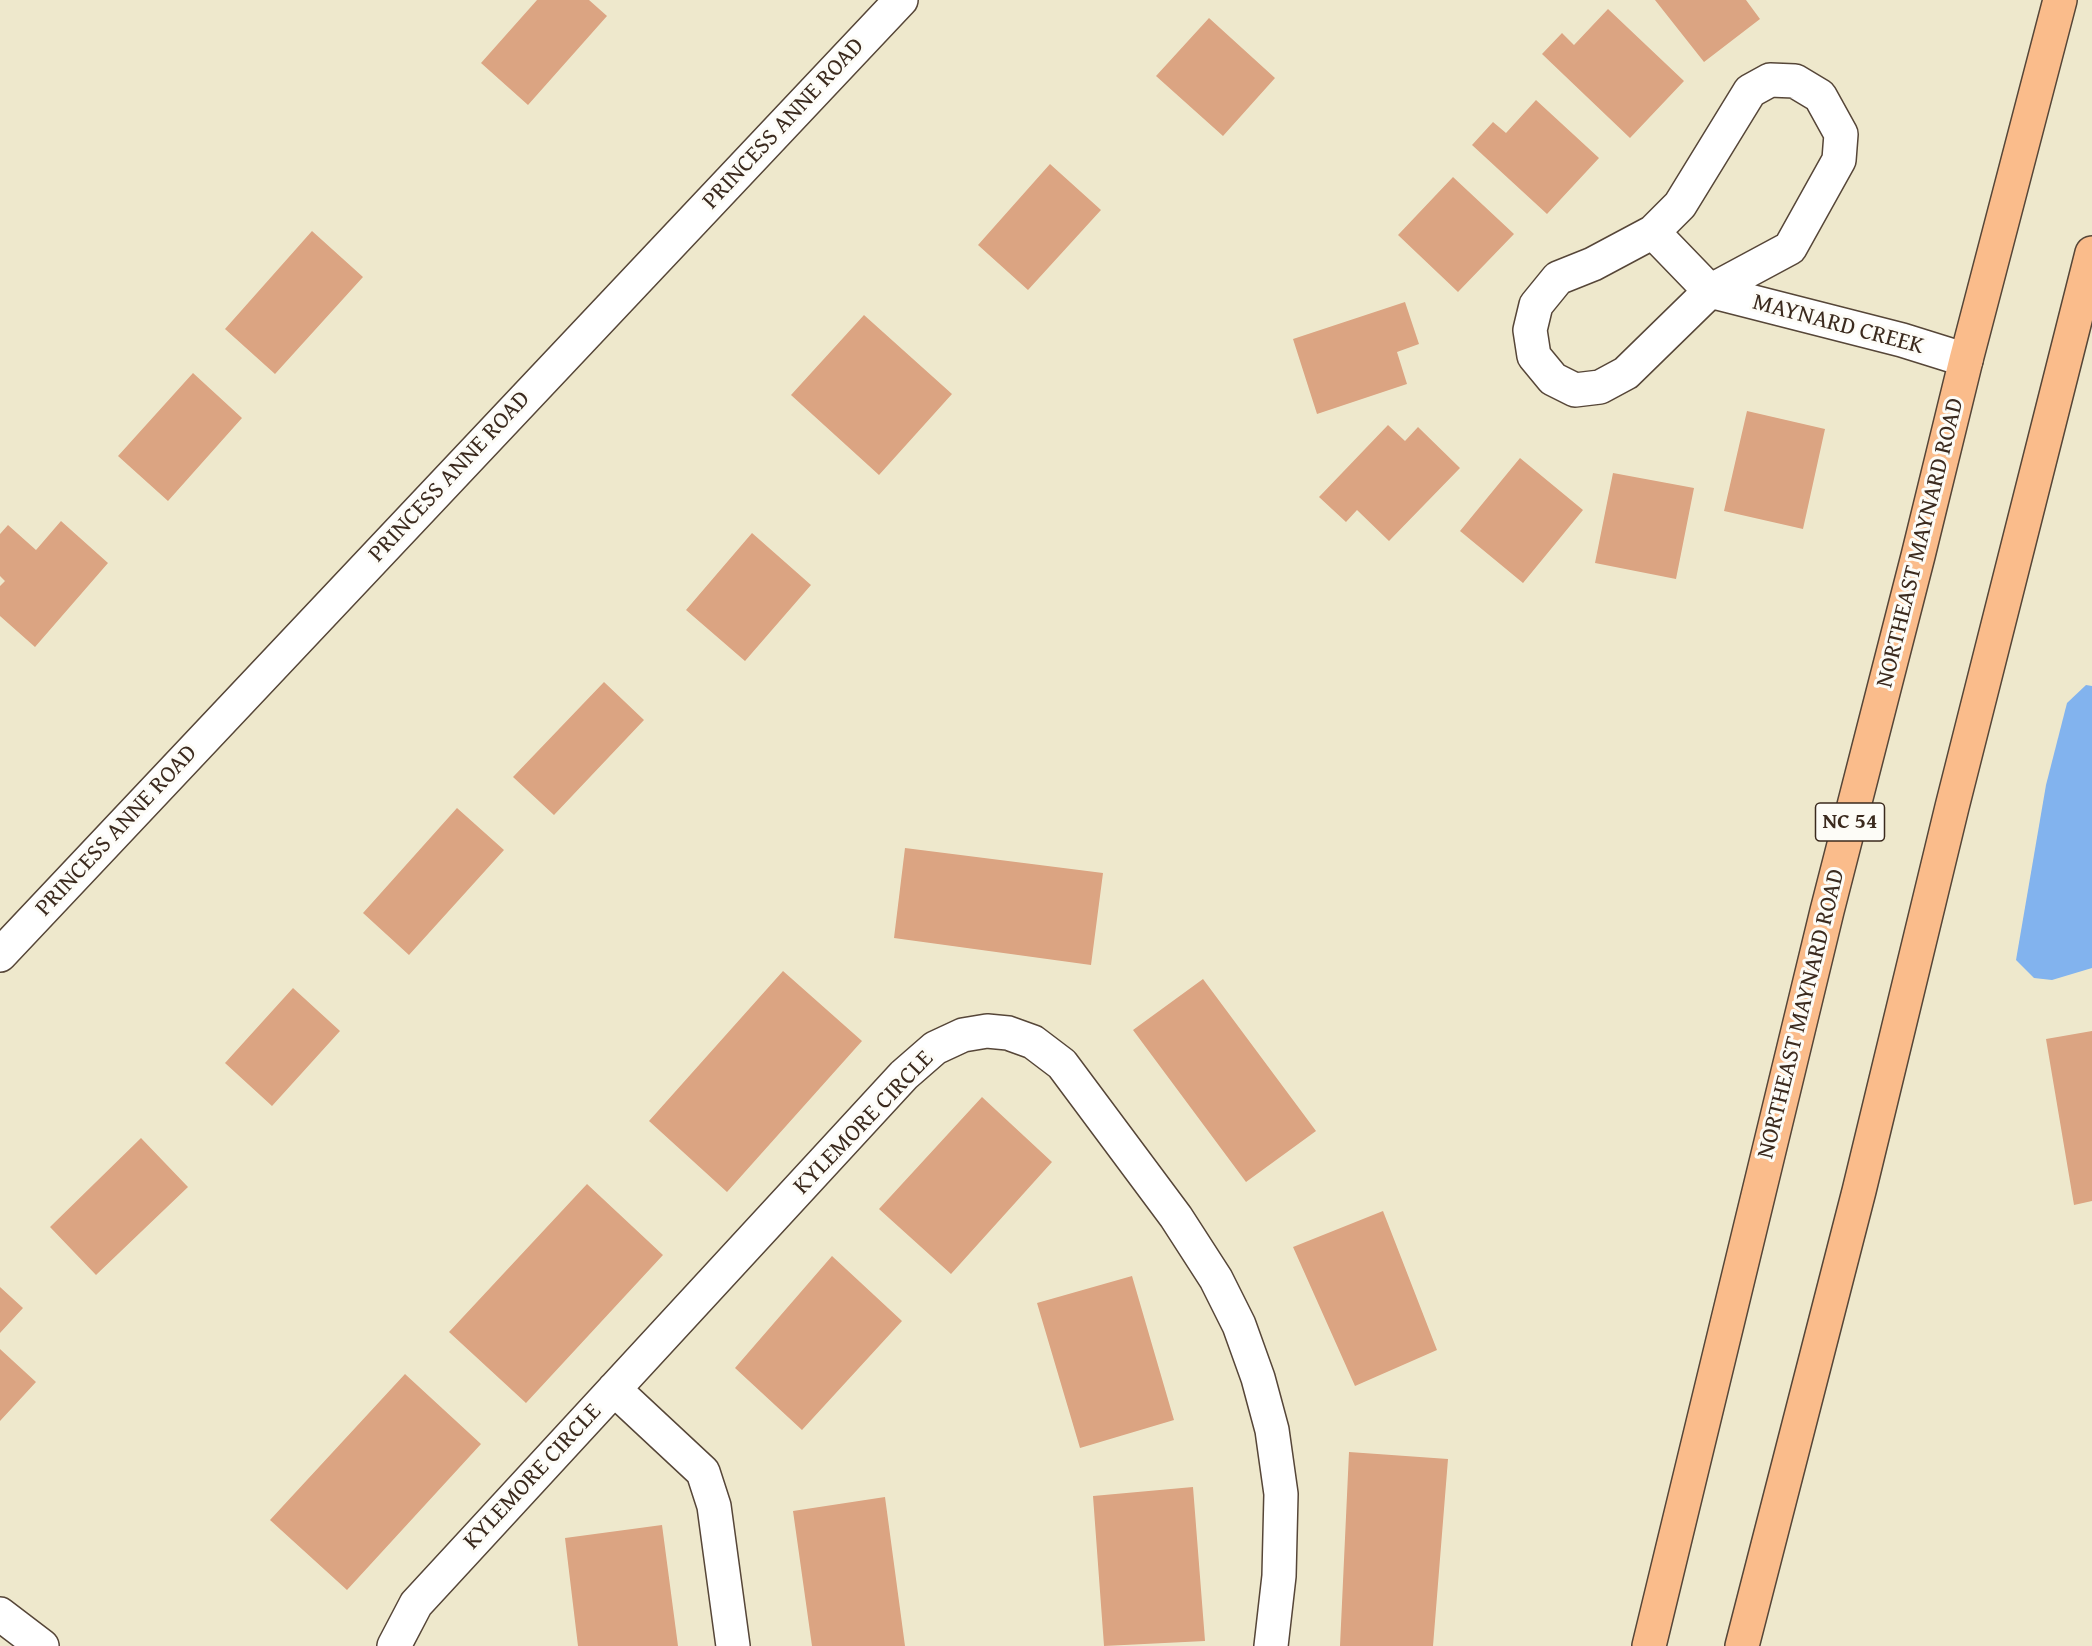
<!DOCTYPE html>
<html>
<head>
<meta charset="utf-8">
<style>
	body { margin:0 }
	canvas { display:block; background:#eee8cc }
</style>
</head>
<body>
<canvas width="2092" height="1646"></canvas>
<script>
const c = document.querySelector('canvas').getContext('2d');
c.lineJoin = 'round';
function fill(path, color) { c.fillStyle = color; c.fill(path, 'evenodd'); }
const toPath = rows => new Path2D(rows.map(r => 'M' + r).join(''));
function stroke(path, color, width, dash) { c.strokeStyle = color; c.lineWidth = width; c.lineCap = dash ? 'butt' : 'round'; c.setLineDash(dash || []); c.stroke(path); }
function drawText(font, color, halo, rows, align = 'center') {
  c.font = font + ' "Gentium Book Plus",serif'; c.lineWidth = 6; c.setLineDash([]); c.textBaseline = 'middle'; c.strokeStyle = halo; c.fillStyle = color; for (const [text, x, y, turn = 0] of rows) {
    c.save(); c.translate(x, y); c.rotate((+turn || 0) * Math.PI / 180); c.textAlign = isNaN(turn) ? turn : align; if (halo) c.strokeText(text, 0, 0); c.fillText(text, 0, 0); c.restore();
  }
}
const water = toPath([
	[2086,685,2092,686,2092,968,2052,980,2034,978,2016,960,2046,785,2067,703]
]);
const building = toPath([
	[537,0,589,0,607,16,528,105,481,63],
	[1655,0,1746,0,1760,19,1704,62],
	[1608,9,1684,81,1630,138,1542,54,1562,33,1574,45],
	[1209,18,1275,78,1223,136,1156,76],
	[1536,100,1599,158,1547,214,1472,145,1493,122,1506,133],
	[1050,164,1101,210,1028,290,978,245],
	[1453,177,1514,234,1458,292,1398,235],
	[312,231,363,277,275,374,225,329],
	[1405,302,1419,344,1397,352,1407,384,1317,414,1293,339],
	[864,315,952,394,879,475,791,395],
	[193,373,242,418,168,501,118,456],
	[1747,411,1825,429,1803,529,1724,511],
	[1388,425,1405,441,1418,427,1460,468,1389,541,1357,510,1346,522,1319,497],
	[1520,458,1583,510,1523,583,1460,531],
	[1613,473,1694,488,1676,579,1595,563],
	[61,521,108,563,35,647,0,616,0,586,5,581,0,576,0,534,8,525,36,550],
	[752,533,811,585,745,661,686,610],
	[604,682,644,720,554,815,513,777],
	[457,808,504,850,409,955,363,913],
	[905,848,1103,873,1091,965,894,938],
	[783,971,862,1041,727,1192,649,1121],
	[1203,979,1316,1131,1246,1182,1133,1030],
	[293,988,340,1031,272,1106,225,1063],
	[2092,1031,2092,1201,2074,1205,2046,1039],
	[982,1097,1052,1162,951,1274,879,1209],
	[141,1138,188,1187,96,1275,50,1227],
	[587,1184,663,1255,526,1403,449,1332],
	[1383,1211,1437,1350,1355,1386,1293,1247],
	[832,1256,902,1321,802,1430,735,1368],
	[1132,1276,1174,1420,1080,1448,1037,1303],
	[0,1287,23,1308,0,1333],
	[0,1349,36,1382,0,1421],
	[405,1374,481,1444,347,1590,270,1520],
	[1349,1452,1448,1459,1433,1646,1340,1646],
	[1193,1487,1205,1641,1104,1646,1093,1496],
	[885,1497,905,1646,812,1646,793,1511],
	[662,1525,678,1646,578,1646,565,1538]
]);
const minor = toPath([
	[1653,232,1710,291,1790,248,1839,160,1841,134,1820,96,1795,81,1770,80,1750,91,1680,205,1653,232,1593,264,1558,278,1536,305,1530,330,1534,356,1553,379,1575,390,1600,387,1626,373,1710,291,1902,340,1966,360],
	[0,955,901,0],
	[614,1389,703,1472,714,1506,733,1646],
	[0,1614,42,1646],
	[394,1646,416,1604,904,1075,935,1048,963,1035,987,1031,1008,1033,1033,1042,1062,1064,1176,1217,1216,1279,1239,1325,1258,1378,1272,1430,1281,1494,1279,1576,1271,1646]
]);
const primary = toPath([
	[1649,1646,1827,911,1918,556,1966,360,2060,0],
	[1742,1646,1859,1191,1952,807,2092,253]
]);
const shields = [
	[1850,822,69]
];
const shieldNames = [
	["NC 54",1850,822]
];
const streetNames = [
	["PRINCESS ANNE ROAD",784,124,-47],
	["MAYNARD CREEK",1838,325,15],
	["PRINCESS ANNE ROAD",450,477,-47],
	["NORTHEAST MAYNARD ROAD",1921,543,-76],
	["PRINCESS ANNE ROAD",117,831,-47],
	["NORTHEAST MAYNARD ROAD",1802,1014,-76],
	["KYLEMORE CIRCLE",864,1123,-46],
	["KYLEMORE CIRCLE",533,1477,-47]
];
fill(water, '#82b3ee');
fill(building, '#dba482');
stroke(minor, '#564638', 36);
stroke(primary, '#564638', 36);
stroke(minor, '#fff', 33);
stroke(primary, '#fabc8b', 33);
for (const [x, y, w] of shields) { const box = new Path2D(); box.roundRect(x - w / 2, y - 19, w, 38, 4.5); c.fillStyle = '#fdfcf7'; c.fill(box); stroke(box, '#3b2a1e', 1.5); }
drawText('bold 22px', '#3b2a1e', null, shieldNames);
drawText('24px', '#3b2a1e', '#fdfcf7', streetNames);
</script>
</body>
</html>
